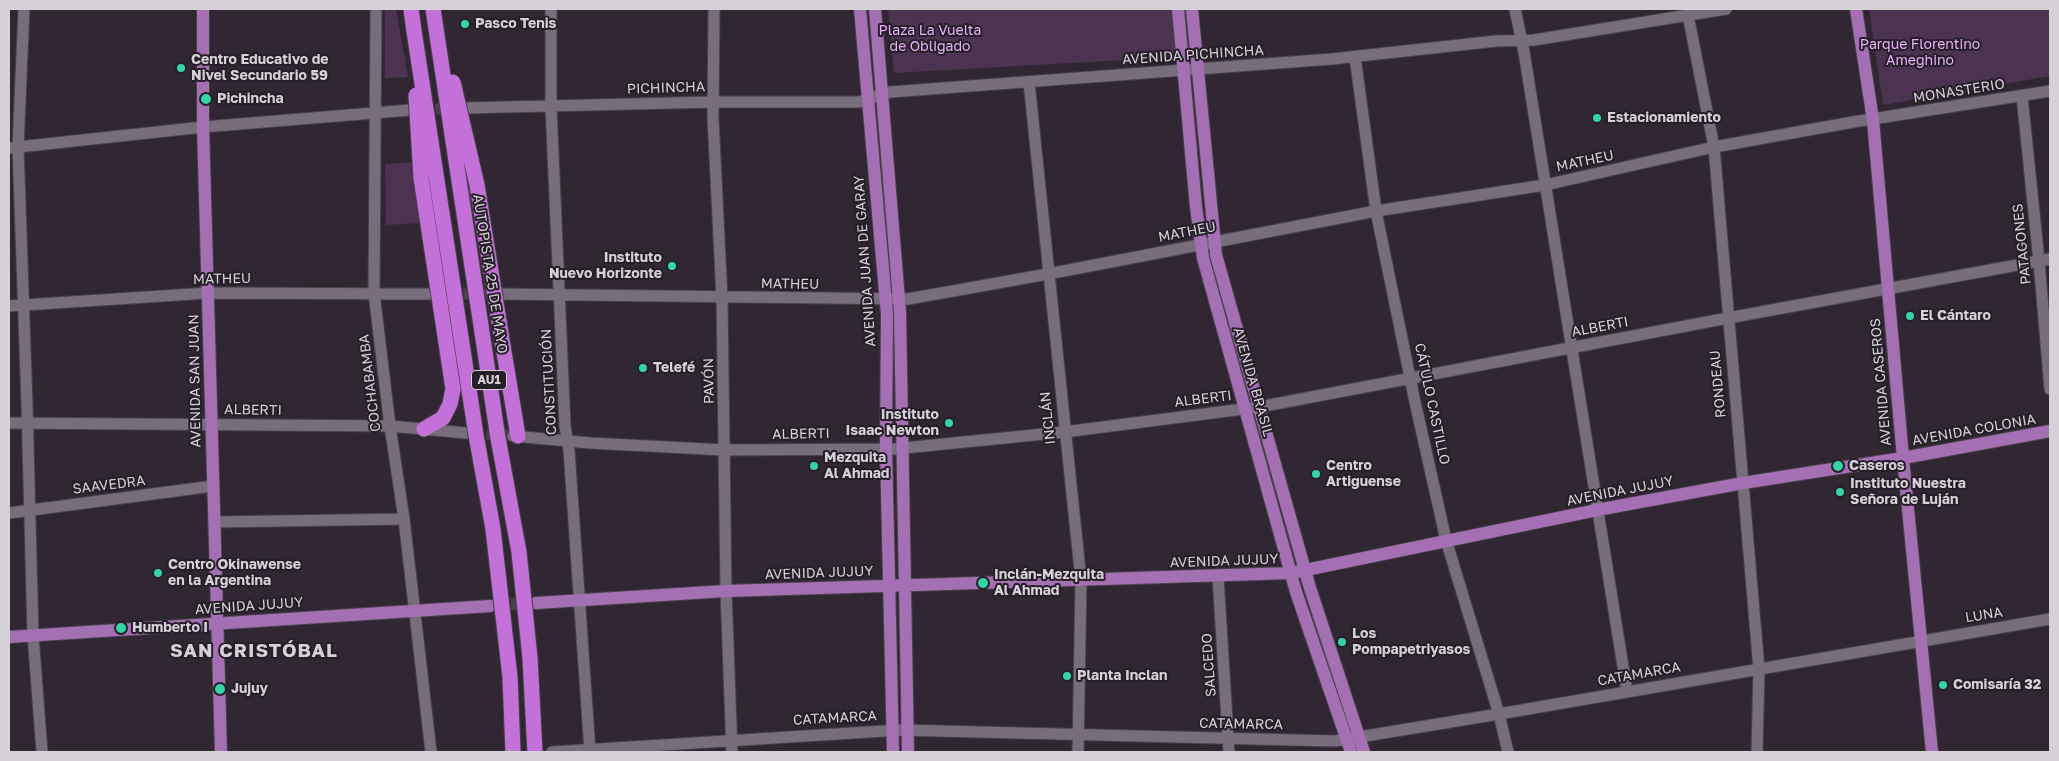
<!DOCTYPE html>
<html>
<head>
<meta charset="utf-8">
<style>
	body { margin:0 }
	#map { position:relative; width:2059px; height:761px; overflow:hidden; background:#302733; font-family:"Golos Text",sans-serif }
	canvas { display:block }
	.frame { position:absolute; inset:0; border:10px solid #d6d0d7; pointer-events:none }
</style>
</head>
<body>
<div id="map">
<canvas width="2059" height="761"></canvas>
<div class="frame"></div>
</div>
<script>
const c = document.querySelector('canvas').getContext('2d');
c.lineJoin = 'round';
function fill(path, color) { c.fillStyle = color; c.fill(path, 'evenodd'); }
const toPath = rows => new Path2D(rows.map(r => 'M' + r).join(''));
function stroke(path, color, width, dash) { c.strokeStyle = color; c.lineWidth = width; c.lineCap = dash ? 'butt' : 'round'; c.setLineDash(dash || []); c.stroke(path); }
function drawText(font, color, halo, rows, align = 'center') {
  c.font = font + ' "Golos Text",sans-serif'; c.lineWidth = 4; c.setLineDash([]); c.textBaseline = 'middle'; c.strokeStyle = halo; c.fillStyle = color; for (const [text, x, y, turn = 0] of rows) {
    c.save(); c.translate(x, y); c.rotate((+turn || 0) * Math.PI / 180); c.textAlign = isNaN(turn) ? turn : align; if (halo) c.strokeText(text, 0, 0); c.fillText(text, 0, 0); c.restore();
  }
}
const green = toPath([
	[385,9,396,9,408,77,385,78],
	[888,9,1172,9,1178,57,894,73],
	[1869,9,2050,9,2050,76,1883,105],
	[416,162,422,223,386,225,385,164]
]);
const minorTunnel = toPath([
	[419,110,456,108],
	[447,294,500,294],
	[470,433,513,436]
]);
const majorTunnel = toPath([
	[493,605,533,603]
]);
const minor = toPath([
	[24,9,18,147,27,405,33,635,42,752],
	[376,9,374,293,390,426,404,519,431,752],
	[551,9,551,107,565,426,569,450,590,752],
	[714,9,713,118,722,298,726,591,732,752],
	[1515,9,1524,52,1627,691],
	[1688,15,1714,147,1759,669,1757,752],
	[1355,57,1376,211,1415,402,1446,540,1499,714,1508,752],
	[1029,82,1081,580,1078,752],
	[2022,96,2039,261,2050,389],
	[464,108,713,102,859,102,890,92,1332,59,1496,41,1534,40,1726,9],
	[9,148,203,127,410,110],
	[500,294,908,299,1048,274,1376,211,1545,185,1714,147,1853,122,2050,91],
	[9,306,208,293,435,294],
	[9,423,390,426,466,433],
	[513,436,590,443,725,450,894,449,1064,432,1259,407,1728,318,2050,259],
	[9,513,213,486],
	[214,522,404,519],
	[1218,577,1229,752],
	[552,752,900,730,1335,741,1499,714,2050,619]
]);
const major = toPath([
	[203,9,203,127,221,752],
	[860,9,887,314,886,449,893,752],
	[875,9,900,312,908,752],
	[1178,9,1196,207,1203,258,1296,592,1351,752],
	[1192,9,1216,255,1310,588,1364,752],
	[1856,9,1873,120,1903,458,1932,752],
	[536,603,726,591,1291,573,1597,510,1743,483,1903,458,2050,431],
	[9,637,490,606]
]);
const highway = toPath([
	[411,9,414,31],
	[503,346,518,436],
	[424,429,443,418,450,404,453,389]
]);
const highwayBridge = toPath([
	[433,9,498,438,519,552,530,658,535,752],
	[414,31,476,435,493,529,510,677,513,752],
	[453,82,477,185,503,346],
	[416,95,421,178,453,389]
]);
const markers = [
	[465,24,5,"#35d4a7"],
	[181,68,5,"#35d4a7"],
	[206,99,6,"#35d4a7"],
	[1597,118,5,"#35d4a7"],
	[672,266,5,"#35d4a7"],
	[1910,316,5,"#35d4a7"],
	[643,368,5,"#35d4a7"],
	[949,423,5,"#35d4a7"],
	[814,466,5,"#35d4a7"],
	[1838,466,6,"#35d4a7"],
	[1316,474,5,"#35d4a7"],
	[1840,492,5,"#35d4a7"],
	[158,573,5,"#35d4a7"],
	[983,583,6,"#35d4a7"],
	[121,628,6,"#35d4a7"],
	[1342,642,5,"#35d4a7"],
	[1067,676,5,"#35d4a7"],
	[1943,685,5,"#35d4a7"],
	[220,689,6,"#35d4a7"]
];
const shields = [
	[489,380,35]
];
const shieldNames = [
	["AU1",489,380]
];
const poiNames = [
	["Pasco Tenis",475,24],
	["Centro Educativo de",191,60],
	["Nivel Secundario 59",191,76],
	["Pichincha",217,99],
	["Estacionamiento",1607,118],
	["Instituto",662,258,"right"],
	["Nuevo Horizonte",662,274,"right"],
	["El Cántaro",1920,316],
	["Telefé",653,368],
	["Instituto",939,415,"right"],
	["Isaac Newton",939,431,"right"],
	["Mezquita",824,458],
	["Al Ahmad",824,474],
	["Centro",1326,466],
	["Artiguense",1326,482],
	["Caseros",1849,466],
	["Instituto Nuestra",1850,484],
	["Señora de Luján",1850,500],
	["Centro Okinawense",168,565],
	["en la Argentina",168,581],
	["Inclán-Mezquita",994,575],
	["Al Ahmad",994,591],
	["Humberto I",132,628],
	["Los",1352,634],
	["Pompapetriyasos",1352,650],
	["Planta Inclan",1077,676],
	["Comisaría 32",1953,685],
	["Jujuy",231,689]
];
const parkNames = [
	["Plaza La Vuelta",930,31],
	["de Obligado",930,47],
	["Parque Florentino",1920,45],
	["Ameghino",1920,61]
];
const streetNames = [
	["AVENIDA PICHINCHA",1193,55,-4],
	["PICHINCHA",666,88,-2],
	["MONASTERIO",1959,91,-9],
	["MATHEU",1585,161,-12],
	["MATHEU",1187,232,-11],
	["PATAGONES",2022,244,-96],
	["AVENIDA JUAN DE GARAY",865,261,-94],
	["AUTOPISTA 25 DE MAYO",490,274,81],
	["MATHEU",222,279,-1],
	["MATHEU",790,284,1],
	["ALBERTI",1600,327,-11],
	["AVENIDA SAN JUAN",195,381,-91],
	["PAVÓN",709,381,-91],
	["CONSTITUCIÓN",549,382,-93],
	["AVENIDA BRASIL",1253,382,74],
	["AVENIDA CASEROS",1881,382,-95],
	["COCHABAMBA",370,383,-97],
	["RONDEAU",1718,384,-95],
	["ALBERTI",1203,399,-7],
	["CÁTULO CASTILLO",1432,404,78],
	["ALBERTI",253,410,1],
	["INCLÁN",1048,418,-96],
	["AVENIDA COLONIA",1974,430,-10],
	["ALBERTI",801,434,-1],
	["SAAVEDRA",109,485,-7],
	["AVENIDA JUJUY",1620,491,-11],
	["AVENIDA JUJUY",1224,561,-2],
	["AVENIDA JUJUY",819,573,-2],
	["AVENIDA JUJUY",249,606,-4],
	["LUNA",1984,615,-9],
	["SALCEDO",1209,665,-94],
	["CATAMARCA",1639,674,-10],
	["CATAMARCA",835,718,-3],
	["CATAMARCA",1241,724,1]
];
const districtNames = [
	["SAN CRISTÓBAL",254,651]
];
fill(green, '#4b3351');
stroke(minorTunnel, '#49404c', 11, [11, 5.5]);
stroke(majorTunnel, '#49404c', 12, [12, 6]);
stroke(minor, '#49424b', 13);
stroke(major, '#49424b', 14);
stroke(highway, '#49424b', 17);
stroke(minor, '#786e7b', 11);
stroke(major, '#a570b3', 12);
stroke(highway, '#c371d9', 15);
stroke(highwayBridge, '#49424b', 17, []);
stroke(highwayBridge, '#c371d9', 15);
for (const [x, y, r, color] of markers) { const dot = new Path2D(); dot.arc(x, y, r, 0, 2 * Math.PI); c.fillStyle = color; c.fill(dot); stroke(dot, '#261e29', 2); }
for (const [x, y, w] of shields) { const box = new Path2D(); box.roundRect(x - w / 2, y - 9.5, w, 19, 4); c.fillStyle = '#261e29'; c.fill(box); stroke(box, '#d6d0d7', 1); }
drawText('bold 12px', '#d6d0d7', null, shieldNames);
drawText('bold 14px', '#d6d0d7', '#261e29', poiNames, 'left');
drawText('14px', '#eab2fa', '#261e29', parkNames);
drawText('14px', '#d6d0d7', '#261e29', streetNames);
c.letterSpacing = '1px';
drawText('bold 19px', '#d6d0d7', '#261e29', districtNames);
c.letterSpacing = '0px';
</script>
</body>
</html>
